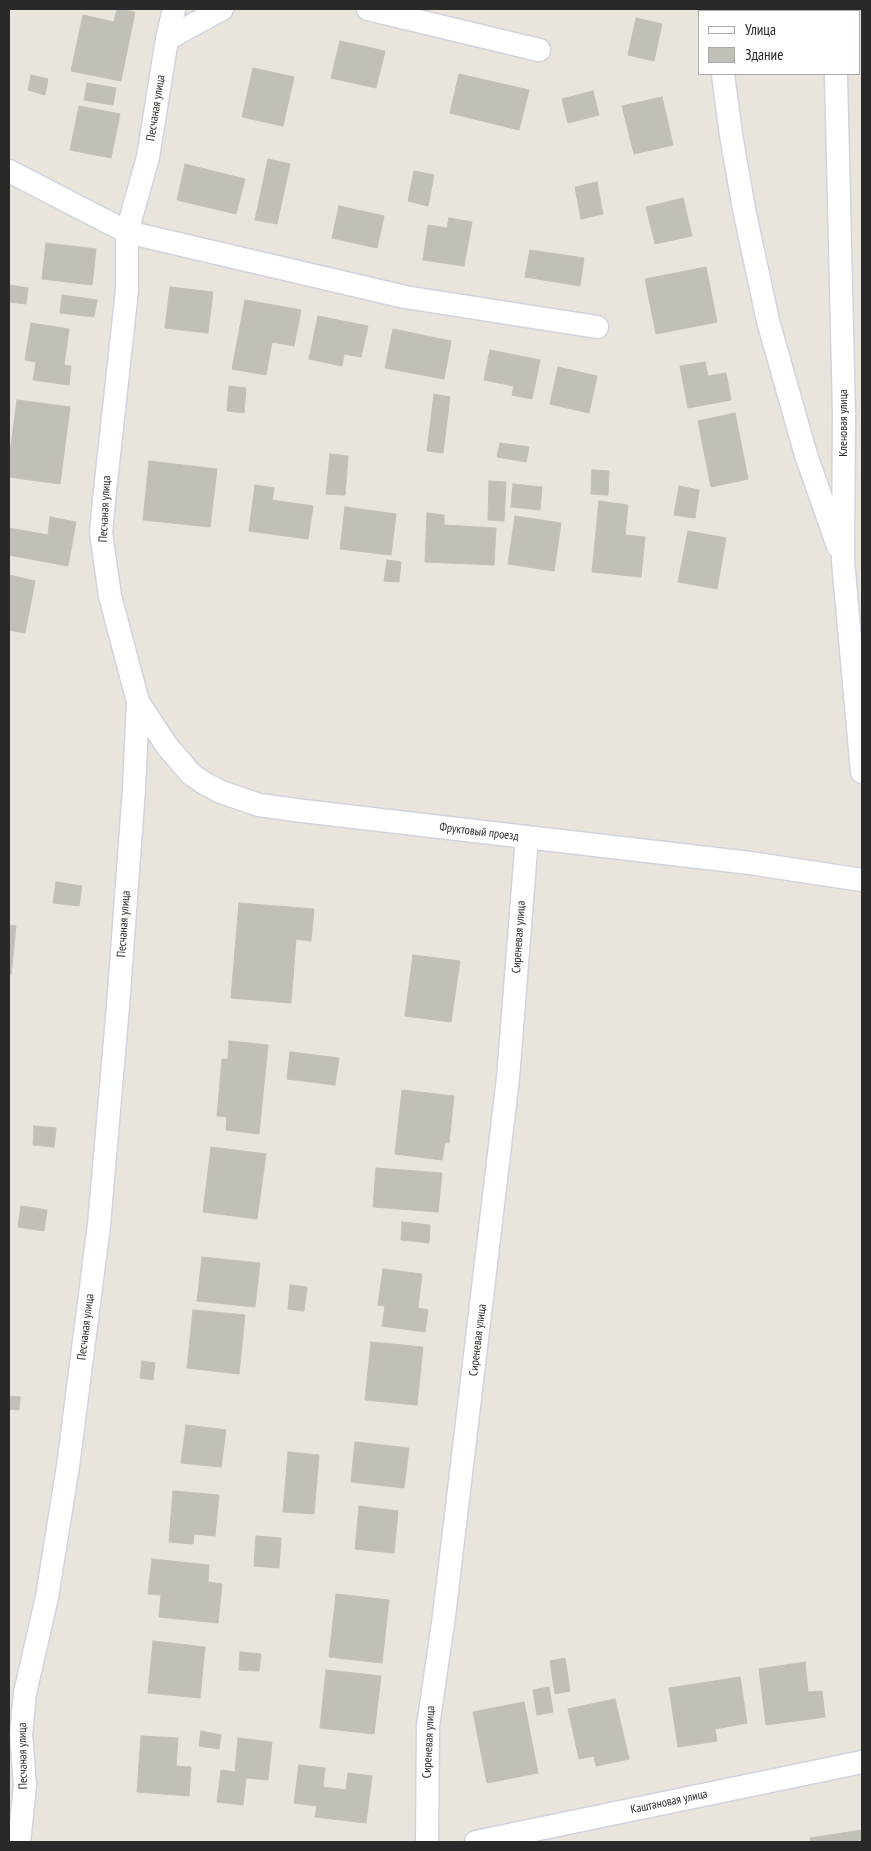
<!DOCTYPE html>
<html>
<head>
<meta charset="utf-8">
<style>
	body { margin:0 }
	#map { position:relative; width:871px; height:1851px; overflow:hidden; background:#e9e4dc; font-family:"PT Sans Narrow",sans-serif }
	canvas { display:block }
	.frame { position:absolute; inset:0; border:10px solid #292929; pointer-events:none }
	.legend { position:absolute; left:698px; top:10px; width:162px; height:65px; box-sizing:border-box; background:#fff; border:1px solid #a9a9a9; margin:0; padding:6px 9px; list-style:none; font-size:15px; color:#292929 }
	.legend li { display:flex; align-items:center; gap:10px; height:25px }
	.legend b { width:25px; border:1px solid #a9a9a9 }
</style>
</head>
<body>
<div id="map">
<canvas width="871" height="1851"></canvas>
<div class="frame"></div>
<ul class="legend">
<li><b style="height:6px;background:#fff"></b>Улица</li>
<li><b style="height:14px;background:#c2beb8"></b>Здание</li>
</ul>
</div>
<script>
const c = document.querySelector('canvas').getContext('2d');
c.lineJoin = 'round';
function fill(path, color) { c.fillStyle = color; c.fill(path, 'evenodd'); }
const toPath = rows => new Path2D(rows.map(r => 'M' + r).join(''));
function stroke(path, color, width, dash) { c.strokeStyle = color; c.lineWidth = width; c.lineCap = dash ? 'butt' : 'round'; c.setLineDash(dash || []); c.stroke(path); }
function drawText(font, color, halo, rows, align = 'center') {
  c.font = font + ' "PT Sans Narrow",sans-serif'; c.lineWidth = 4; c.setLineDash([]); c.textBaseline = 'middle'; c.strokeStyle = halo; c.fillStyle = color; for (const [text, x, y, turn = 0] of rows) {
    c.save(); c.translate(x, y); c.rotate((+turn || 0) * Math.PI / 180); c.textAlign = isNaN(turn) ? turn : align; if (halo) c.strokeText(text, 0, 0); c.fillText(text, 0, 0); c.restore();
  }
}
const building = toPath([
	[117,9,135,12,121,81,71,71,83,15,114,22,117,9],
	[636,18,662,24,654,61,628,55,636,18],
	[340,41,385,51,376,88,331,78,340,41],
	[253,68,294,77,283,126,242,117,253,68],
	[459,74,529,90,519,130,450,113,459,74],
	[31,75,48,79,45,95,28,90,31,75],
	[87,83,116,88,113,105,84,100,87,83],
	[593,91,599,115,568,123,562,99,593,91],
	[662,97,673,145,634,154,622,106,662,97],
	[79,106,120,114,111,158,70,150,79,106],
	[268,159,290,164,277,224,255,220,268,159],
	[185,164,245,179,236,214,177,200,185,164],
	[414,171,434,175,428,206,408,201,414,171],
	[597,182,603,214,581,219,575,187,597,182],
	[683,198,692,236,655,244,646,207,683,198],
	[339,206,384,216,377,248,332,238,339,206],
	[449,218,472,222,464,266,423,260,428,225,447,228,449,218],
	[46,243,96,249,92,285,42,279,46,243],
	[530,250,584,258,580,286,525,277,530,250],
	[706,267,717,322,656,334,645,279,706,267],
	[9,285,28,288,26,304,9,302,9,285],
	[170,287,213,292,208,333,165,328,170,287],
	[62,295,97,300,94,317,60,313,62,295],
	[245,300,301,310,294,346,272,342,266,375,232,369,245,300],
	[318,316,368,326,361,357,344,354,342,366,309,359,318,316],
	[31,323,69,329,64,365,71,366,69,385,33,380,36,362,25,360,31,323],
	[393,329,451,341,444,379,385,368,393,329],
	[490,350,540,360,532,399,512,395,514,386,484,380,490,350],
	[705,362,708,376,726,373,731,400,688,408,680,366,705,362],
	[558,367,597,376,589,413,550,404,558,367],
	[229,386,246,388,244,413,227,411,229,386],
	[434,394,450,397,443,453,427,451,434,394],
	[17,400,70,407,60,484,9,477,9,460,17,400],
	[735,413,748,479,711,487,698,421,735,413],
	[500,443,529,447,526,462,497,457,500,443],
	[330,454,348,456,345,495,326,494,330,454],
	[149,461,217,469,210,527,143,520,149,461],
	[592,470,609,471,608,495,591,494,592,470],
	[489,481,506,482,504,521,488,520,489,481],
	[513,484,542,487,540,510,511,507,513,484],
	[255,485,274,488,272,500,313,506,308,539,249,531,255,485],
	[679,486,699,490,695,518,674,515,679,486],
	[599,501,628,505,625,535,645,537,641,577,592,572,599,501],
	[345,507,396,514,391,555,340,549,345,507],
	[427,513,444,515,444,525,496,528,494,565,425,562,427,513],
	[515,516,561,523,554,571,508,564,515,516],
	[50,517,76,522,68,566,9,555,9,528,48,535,50,517],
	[688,531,726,538,717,589,678,582,688,531],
	[387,560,401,562,399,582,384,581,387,560],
	[9,575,35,581,25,633,9,630,9,575],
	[56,882,82,886,79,906,53,903,56,882],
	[239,903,314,909,311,941,296,939,291,1003,231,998,239,903],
	[9,925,16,926,11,975,9,974,9,925],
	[413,955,460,961,451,1022,405,1016,413,955],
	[229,1041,268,1045,259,1134,226,1130,227,1117,217,1116,222,1059,228,1059,229,1041],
	[290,1052,339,1058,335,1085,287,1079,290,1052],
	[402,1090,454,1096,449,1143,445,1142,442,1160,395,1154,402,1090],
	[34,1126,56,1128,54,1147,33,1145,34,1126],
	[211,1147,266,1154,257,1219,203,1212,211,1147],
	[376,1168,442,1173,438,1212,373,1207,376,1168],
	[21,1206,47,1210,44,1231,18,1227,21,1206],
	[402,1222,430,1225,429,1243,401,1240,402,1222],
	[202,1257,260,1263,255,1307,197,1301,202,1257],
	[383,1269,422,1274,418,1308,428,1310,425,1332,382,1326,385,1306,378,1305,383,1269],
	[290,1285,307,1287,304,1311,288,1309,290,1285],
	[193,1310,245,1315,239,1374,187,1368,193,1310],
	[371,1342,423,1347,417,1405,365,1400,371,1342],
	[142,1361,155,1363,153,1380,140,1378,142,1361],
	[9,1396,20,1397,19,1410,9,1409,9,1396],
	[186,1425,226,1430,221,1467,181,1463,186,1425],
	[355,1442,409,1448,404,1488,351,1482,355,1442],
	[288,1452,319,1455,314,1514,283,1512,288,1452],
	[173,1491,219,1495,215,1536,194,1534,193,1544,169,1542,173,1491],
	[359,1506,398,1511,394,1553,355,1549,359,1506],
	[256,1536,281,1538,279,1568,254,1566,256,1536],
	[152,1559,209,1565,208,1582,222,1584,218,1623,159,1617,161,1595,148,1594,152,1559],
	[336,1594,389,1600,382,1663,329,1657,336,1594],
	[153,1641,205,1647,200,1698,148,1693,153,1641],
	[240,1652,261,1654,259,1671,239,1670,240,1652],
	[565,1658,570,1691,555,1694,550,1661,565,1658],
	[805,1662,808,1692,822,1691,825,1717,766,1725,759,1669,805,1662],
	[326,1670,381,1676,374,1734,320,1728,326,1670],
	[740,1677,747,1723,715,1729,717,1741,678,1747,669,1688,740,1677],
	[549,1687,553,1712,537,1715,533,1690,549,1687],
	[615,1699,629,1759,596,1766,594,1756,579,1759,568,1709,615,1699],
	[524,1702,538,1773,487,1783,473,1712,524,1702],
	[201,1731,221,1735,219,1749,199,1746,201,1731],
	[141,1736,178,1738,176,1766,191,1767,189,1796,137,1792,141,1736],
	[238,1738,272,1742,268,1780,246,1778,243,1805,217,1802,221,1770,235,1772,238,1738],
	[299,1765,325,1768,323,1787,346,1790,348,1773,372,1776,366,1823,315,1817,317,1806,294,1803,299,1765],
	[862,1830,862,1842,811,1842,810,1838,862,1830]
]);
const street = toPath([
	[368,9,539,50],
	[719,9,719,11],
	[835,9,835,11],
	[167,39,222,9],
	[723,74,731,135,744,209,768,321,806,455,838,546],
	[836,74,844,414,843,561,862,772],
	[9,171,127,232,405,297,597,327],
	[138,702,167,746,191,774,204,783,221,792,259,805,303,811,750,863,862,880],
	[19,1842,25,1786,21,1734,25,1693,47,1597,68,1466,99,1225,118,1006,134,789,138,702,110,596,101,533,104,500,127,290,127,232,148,157,167,39,174,9],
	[427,1842,428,1726,444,1616,508,1078,527,837],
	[476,1842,862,1762]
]);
const streetNames = [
	["Песчаная улица",156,108,-81],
	["Кленовая улица",844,423,-90],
	["Песчаная улица",105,509,-87],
	["Фруктовый проезд",479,832,7],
	["Песчаная улица",124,924,-86],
	["Сиреневая улица",519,937,-86],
	["Песчаная улица",86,1327,-83],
	["Сиреневая улица",478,1340,-83],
	["Сиреневая улица",429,1742,-87],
	["Песчаная улица",23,1756,-91],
	["Каштановая улица",669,1802,-12]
];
fill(building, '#c2beb8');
stroke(building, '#c4c0b6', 1);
stroke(street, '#d1d4e0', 25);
stroke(street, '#fff', 22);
drawText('12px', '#292929', '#fff', streetNames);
</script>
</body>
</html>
